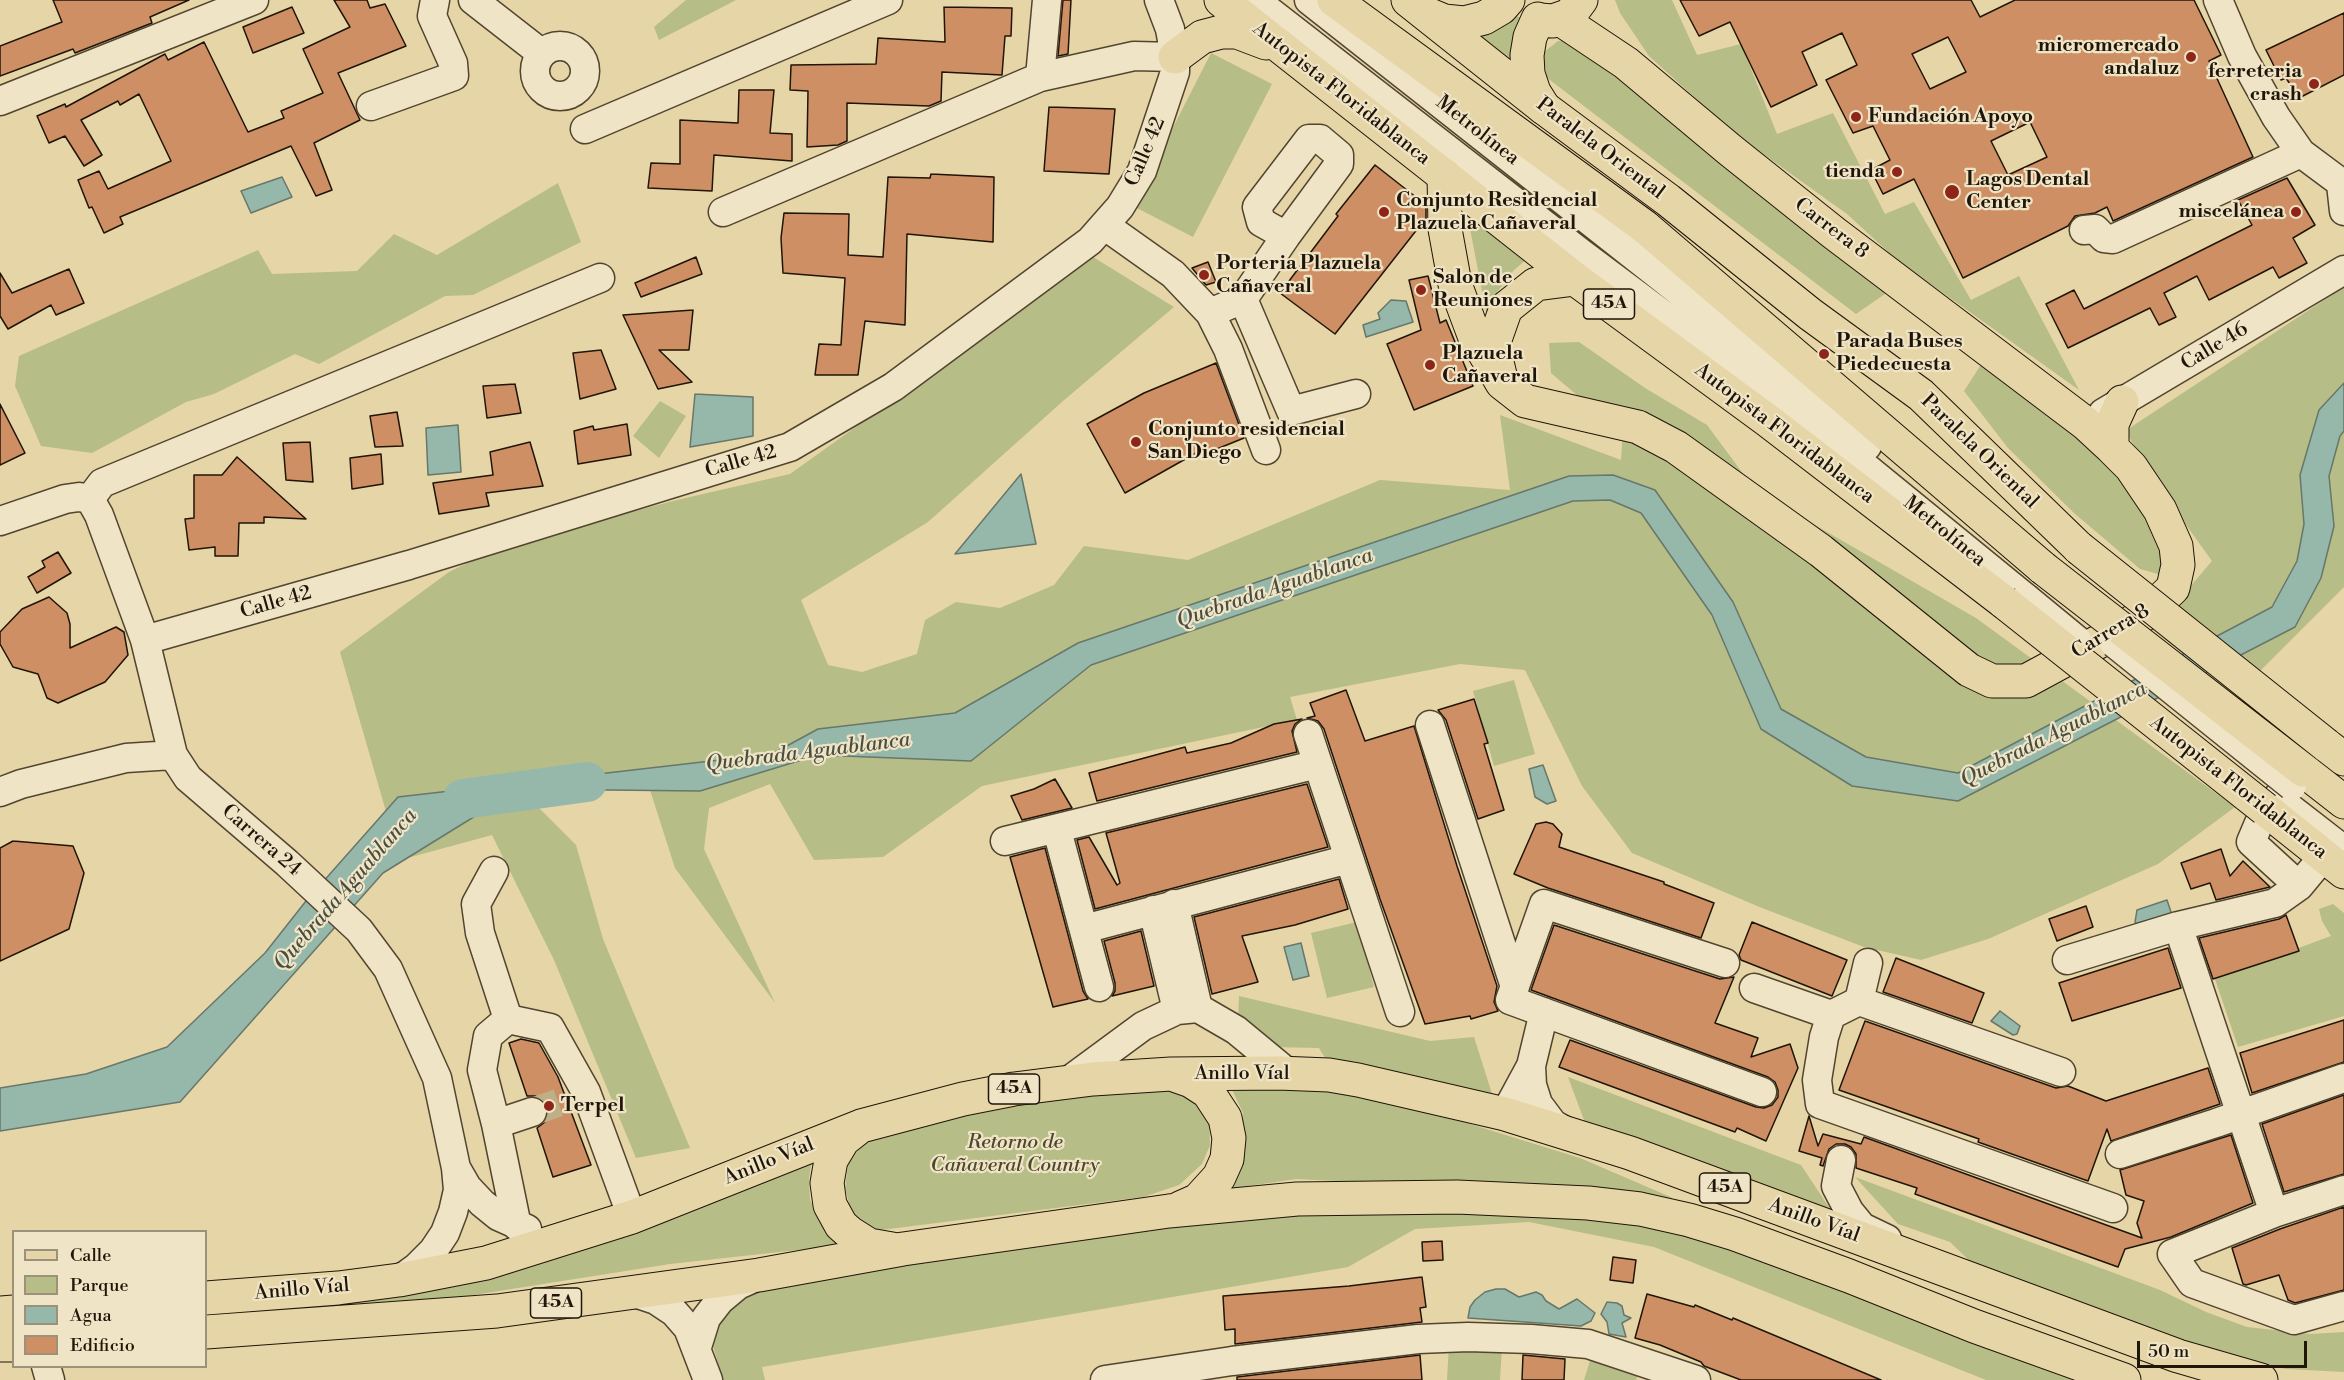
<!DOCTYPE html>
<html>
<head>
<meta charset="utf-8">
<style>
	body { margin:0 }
	#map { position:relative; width:2344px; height:1380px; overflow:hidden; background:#e6d5a6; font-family:"Libre Bodoni",serif }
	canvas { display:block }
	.legend { position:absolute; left:12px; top:1230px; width:195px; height:138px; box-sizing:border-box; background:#efe4c5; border:2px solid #9c917a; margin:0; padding:8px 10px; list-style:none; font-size:18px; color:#201509 }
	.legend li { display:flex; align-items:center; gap:12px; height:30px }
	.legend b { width:30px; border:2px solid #9c917a }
	.scale { position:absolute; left:2137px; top:1341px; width:170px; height:27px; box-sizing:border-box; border:3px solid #201509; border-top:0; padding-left:8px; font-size:18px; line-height:21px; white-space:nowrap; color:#201509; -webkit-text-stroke:4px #efe4c5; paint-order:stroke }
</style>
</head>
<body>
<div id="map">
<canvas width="2344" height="1380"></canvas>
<ul class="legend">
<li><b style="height:8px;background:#e6d5a6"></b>Calle</li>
<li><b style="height:16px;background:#b6bd86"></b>Parque</li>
<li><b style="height:16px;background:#96b8aa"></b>Agua</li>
<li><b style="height:16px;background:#cd8f63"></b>Edificio</li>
</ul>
<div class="scale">50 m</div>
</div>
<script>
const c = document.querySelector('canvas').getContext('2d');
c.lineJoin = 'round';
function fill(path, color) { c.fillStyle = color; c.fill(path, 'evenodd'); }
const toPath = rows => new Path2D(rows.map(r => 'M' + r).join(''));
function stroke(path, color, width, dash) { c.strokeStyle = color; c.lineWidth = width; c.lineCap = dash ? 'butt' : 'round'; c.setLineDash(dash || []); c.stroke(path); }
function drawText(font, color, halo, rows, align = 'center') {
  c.font = font + ' "Libre Bodoni",serif'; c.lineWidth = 4.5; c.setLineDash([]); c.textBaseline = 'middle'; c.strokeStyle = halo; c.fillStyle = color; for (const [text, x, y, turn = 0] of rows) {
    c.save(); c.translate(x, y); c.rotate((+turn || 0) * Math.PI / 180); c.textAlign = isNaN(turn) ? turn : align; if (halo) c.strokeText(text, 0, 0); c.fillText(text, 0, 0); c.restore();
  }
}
const green = toPath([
	[686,0,736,0,659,40,654,27],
	[1615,0,1672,0,1697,55,1741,44,1777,134,1833,113,1885,214,1914,202,1971,300,2019,276,2079,390,1897,260,1847,214,1734,133,1649,56,1620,13],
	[1515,15,1527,21,1519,71,1473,33],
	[1573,40,1895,287,1856,314,1546,77,1544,52,1558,41],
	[1211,53,1272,84,1193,237,1133,206],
	[558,183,581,242,473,295,445,296,319,364,295,354,214,394,186,402,92,453,41,446,15,386,19,356,258,250,272,274,357,271,394,234,437,255],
	[1466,208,1528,258,1513,271,1498,291,1487,317],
	[1093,257,1174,307,1063,401,928,522,801,600,828,665,862,672,917,654,925,620,956,602,1000,608,1054,585,1084,546,1188,560,1380,480,1510,490,1500,415,1621,460,1624,415,1584,401,1551,373,1549,343,1579,342,1645,388,1707,425,1747,479,1789,510,1976,618,2235,807,2158,864,1988,939,1921,960,1864,947,1762,908,1632,853,1582,786,1525,670,1460,664,1290,697,1297,720,982,786,883,857,814,860,770,784,709,808,704,849,775,1003,675,868,650,790,520,789,576,845,603,939,690,1148,636,1158,554,960,492,835,400,860,340,652,449,572,504,545,677,500,790,474],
	[2344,287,2344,587,2235,696,2153,630,2212,561,2176,511,2125,431],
	[1984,360,2130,480,2163,537,2165,576,2140,569,2074,513,2008,448,1964,391],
	[660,401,686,416,659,458,633,436],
	[1514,680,1535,754,1494,766,1473,691],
	[2333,904,2344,913,2344,1016,2238,1047,2215,979,2331,936,2322,921,2319,909],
	[1357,922,1374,987,1327,998,1311,933],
	[1239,996,1430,1041,1474,1037,1493,1097,1327,1061,1319,1048,1272,1047,1238,1020],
	[1568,1077,1801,1165,1836,1218,1587,1128],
	[1229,1083,1309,1085,1386,1098,1580,1158,1673,1198,1297,1179,1226,1189,1242,1138,1243,1113],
	[1169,1087,1195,1099,1209,1116,1210,1145,1202,1164,1179,1185,1143,1197,881,1230,863,1227,851,1211,845,1188,849,1158,882,1130,1004,1098],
	[813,1153,809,1178,810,1200,819,1217,843,1245,670,1264,467,1296,339,1305,425,1284],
	[1855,1177,2160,1290,2206,1312,2247,1327,2311,1334,2344,1332,2344,1372,2286,1369,2193,1351,1982,1273,1950,1242,1898,1224],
	[1265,1209,1458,1209,1651,1223,1786,1267,2085,1380,1986,1380,1654,1247,1529,1222,1415,1229,1348,1267,762,1367,765,1380,723,1380,713,1346,721,1318,750,1295,783,1283],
	[1449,1345,1502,1347,1500,1380,1447,1380],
	[1592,1354,1640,1369,1636,1380,1584,1380]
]);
const water = toPath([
	[282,177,292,197,251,213,241,191,282,177],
	[1391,300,1406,301,1413,322,1366,337,1363,325,1380,319,1378,313,1391,300],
	[2344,383,2344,431,2340,436,2329,476,2334,526,2321,578,2295,627,1958,801,1852,786,1761,729,1712,615,1641,513,1610,500,1573,501,1091,665,971,761,818,755,700,791,519,789,383,873,180,1102,0,1131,0,1088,86,1074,167,1047,265,953,306,901,398,797,772,754,818,729,955,713,1078,643,1569,476,1613,475,1655,490,1733,602,1781,709,1866,757,1958,773,2272,607,2297,561,2304,524,2300,475,2319,410,2344,383],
	[695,394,753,397,753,436,690,447,695,394],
	[458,425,461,472,428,475,426,428,458,425],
	[1021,474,1036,544,955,554,1021,474],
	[1543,765,1556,801,1547,804,1535,797,1529,769,1543,765],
	[2167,900,2172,915,2138,925,2135,922,2137,910,2167,900],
	[1301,943,1309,976,1293,980,1284,947,1301,943],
	[2000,1011,2020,1026,2017,1034,2013,1035,1991,1021,2000,1011],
	[1496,1289,1505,1289,1519,1297,1536,1292,1542,1295,1546,1301,1559,1309,1577,1299,1595,1313,1591,1321,1581,1326,1468,1318,1470,1307,1475,1300,1485,1292,1496,1289],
	[1607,1302,1617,1303,1622,1306,1624,1315,1631,1318,1622,1323,1626,1337,1609,1334,1607,1322,1601,1314,1607,1302]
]);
const river = toPath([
	[463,799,587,782]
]);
const building = toPath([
	[53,0,189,0,150,17,152,23,75,53,73,49,0,76,0,46,62,22,53,0],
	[334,0,367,0,370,8,385,4,406,46,338,73,360,120,314,143,332,190,316,196,291,146,120,217,123,224,104,233,92,207,89,208,78,180,99,171,108,189,171,161,139,94,120,105,118,101,81,120,102,155,84,166,65,136,49,143,37,116,65,104,66,107,165,54,168,60,204,42,248,132,284,118,281,111,323,93,303,49,350,27,334,0],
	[1063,0,1071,0,1068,54,1058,56,1063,0],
	[1680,0,1971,0,1980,17,2015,0,2194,0,2221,55,2209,61,2253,157,2113,221,2107,207,2095,213,2075,216,2068,226,1963,278,1914,179,1883,194,1871,170,1890,160,1873,126,1853,133,1826,80,1857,65,1842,33,1802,52,1817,85,1771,107,1730,22,1699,36,1680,0],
	[1948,37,1966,72,1930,89,1912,54,1948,37],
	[2030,122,2047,157,2008,175,1991,141,2030,122],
	[292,7,304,33,253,53,243,27,292,7],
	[944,7,1012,8,1011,36,1005,36,1002,75,942,72,941,101,929,106,847,103,847,141,838,145,807,147,808,91,790,90,791,65,876,64,878,38,945,42,944,7],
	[2344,13,2344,75,2299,98,2286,78,2281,80,2266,50,2344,13],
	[739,90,774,90,770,133,792,134,792,161,714,155,712,191,648,188,651,163,680,164,680,120,738,123,739,90],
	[1049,107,1115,109,1109,174,1044,171,1049,107],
	[1375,165,1426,205,1426,218,1335,334,1280,293,1338,216,1336,214,1375,165],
	[931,174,994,177,993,242,907,234,905,325,865,321,858,375,815,375,819,344,841,345,845,278,783,273,781,238,784,213,849,214,848,255,883,257,888,177,930,178,931,174],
	[2287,178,2315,225,2293,238,2307,263,2279,278,2273,267,2209,300,2197,276,2164,293,2176,317,2159,325,2150,308,2068,348,2046,304,2074,290,2084,309,2252,225,2238,200,2287,178],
	[696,257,702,274,641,297,635,283,696,257],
	[1208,262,1216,282,1206,285,1192,268,1208,262],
	[69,269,84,303,56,315,51,305,8,329,0,316,0,273,12,293,69,269],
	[1428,276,1440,323,1446,320,1473,386,1414,410,1387,344,1421,330,1409,280,1428,276],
	[693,310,689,350,659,350,692,382,658,389,623,315,693,310],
	[601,350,616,389,580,399,573,353,601,350],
	[1216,363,1244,438,1207,453,1205,448,1125,493,1087,424,1144,393,1216,363],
	[515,384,521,413,487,418,483,386,515,384],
	[0,404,25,453,0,465,0,404],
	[397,412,403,446,375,447,370,416,397,412],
	[627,424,631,455,578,464,574,431,593,426,594,430,627,424],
	[310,442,313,482,286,480,283,443,310,442],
	[530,442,543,486,486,493,489,506,439,514,433,483,493,475,490,452,530,442],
	[381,454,383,484,352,489,350,458,381,454],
	[237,457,306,519,264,517,264,523,239,523,238,556,215,556,215,547,189,550,185,519,194,518,194,475,222,475,237,457],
	[58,552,71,573,37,593,28,577,45,567,42,561,58,552],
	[49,597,67,613,70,624,70,648,116,627,124,632,128,655,105,682,58,703,47,698,38,674,13,667,0,644,0,632,22,609,49,597],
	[1346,690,1365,741,1414,726,1457,866,1497,986,1494,1002,1498,1011,1471,1019,1470,1016,1425,1024,1380,899,1324,729,1318,721,1307,718,1315,716,1310,703,1346,690],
	[1474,699,1488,743,1484,744,1504,810,1478,819,1446,720,1438,710,1474,699],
	[1302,719,1295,724,1292,731,1297,752,1097,801,1089,773,1185,747,1187,753,1231,743,1274,724,1302,719],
	[1055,779,1072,808,1022,820,1011,796,1034,789,1055,779],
	[1307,784,1328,847,1095,909,1077,840,1089,837,1117,885,1120,883,1106,833,1307,784],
	[1546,822,1553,824,1562,834,1559,847,1664,882,1664,884,1714,903,1701,938,1548,888,1514,874,1536,824,1546,822],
	[13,841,73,846,84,873,69,929,0,961,0,848,13,841],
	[1045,848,1083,991,1088,999,1053,1007,1010,857,1045,848],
	[2221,849,2230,876,2243,861,2270,887,2216,900,2210,883,2191,889,2181,863,2221,849],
	[1339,879,1348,909,1295,925,1242,936,1258,982,1212,994,1194,917,1339,879],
	[2086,906,2093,927,2057,941,2049,919,2086,906],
	[2286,915,2299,951,2213,979,2199,938,2279,919,2286,915],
	[1752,922,1847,960,1832,996,1741,960,1739,955,1752,922],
	[1554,925,1720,979,1734,977,1715,1023,1758,1038,1751,1057,1790,1044,1798,1068,1766,1141,1737,1128,1735,1132,1559,1067,1570,1040,1756,1107,1764,1108,1772,1105,1778,1097,1778,1090,1775,1082,1768,1077,1531,990,1554,925],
	[1141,931,1154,986,1112,996,1115,991,1115,983,1104,941,1141,931],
	[2168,948,2181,988,2072,1021,2059,983,2168,948],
	[1896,958,1984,993,1972,1023,1883,992,1896,958],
	[2344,1020,2344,1062,2252,1093,2240,1053,2344,1020],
	[1865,1021,2056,1088,2068,1086,2106,1101,2208,1068,2220,1104,2111,1141,2107,1129,2088,1181,1978,1142,1979,1139,1839,1090,1865,1021],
	[521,1039,539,1043,558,1077,591,1165,553,1177,537,1128,545,1122,548,1116,548,1107,542,1099,535,1096,527,1096,509,1043,521,1039],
	[2344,1095,2344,1174,2284,1192,2262,1124,2344,1095],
	[1809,1116,1818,1146,1823,1134,1861,1144,1864,1137,2142,1238,2137,1223,2144,1201,2126,1195,2120,1170,2231,1135,2253,1203,2171,1237,2125,1249,2118,1267,1915,1194,1917,1188,1856,1168,1856,1154,1851,1147,1845,1144,1836,1144,1829,1149,1823,1166,1820,1165,1822,1158,1799,1151,1809,1116],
	[2344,1207,2344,1290,2295,1303,2288,1300,2279,1275,2246,1285,2243,1284,2232,1248,2280,1229,2344,1207],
	[1442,1241,1443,1260,1423,1261,1422,1242,1442,1241],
	[1613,1257,1636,1260,1633,1283,1610,1280,1613,1257],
	[1422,1277,1426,1307,1420,1308,1422,1322,1235,1344,1235,1329,1225,1330,1223,1296,1349,1286,1422,1277],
	[1647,1294,1694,1307,1695,1305,1732,1320,1733,1318,1881,1380,1741,1380,1704,1366,1701,1362,1660,1345,1635,1338,1647,1294],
	[1420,1355,1422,1380,1237,1380,1237,1377,1420,1355],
	[1523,1355,1565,1359,1564,1380,1522,1380,1523,1355]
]);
const minorTunnel = toPath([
	[532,1112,566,1100]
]);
const minor = toPath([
	[473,0,541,53],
	[1255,0,1581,253,1852,456,2026,598],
	[1309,0,1789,378,1867,446],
	[2218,0,2242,56,2276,117,2301,153,2344,185],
	'535 71a25 25 0 1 1 50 0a25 25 0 1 1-50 0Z',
	[1040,77,1047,0],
	[0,101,254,0],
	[371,106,454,76,453,63,432,16,435,0],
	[585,129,888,0],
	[2341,184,2344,211],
	[723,212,1040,77,1134,56,1175,57],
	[1104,225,1173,274,1210,313,1228,349,1266,450],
	[2084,230,2095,229,2104,238,2113,239,2301,153],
	[1243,299,1291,411,1356,394],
	[1210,313,1243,299,1286,236,1261,222,1257,207,1309,139,1320,139,1339,155,1339,164,1286,236],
	[2103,413,2344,270],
	[90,499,99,515,145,640,173,755,188,778,287,863,359,930,388,969,437,1078,456,1168,458,1190,453,1212,445,1233,433,1251,417,1267,399,1280],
	[90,499,102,483,600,278],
	[0,521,65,499,79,497,90,499],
	[145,640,409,565,790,447,893,387,1090,241,1120,207,1142,171,1175,72,1175,57,1170,29,1159,0],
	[1430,725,1515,987],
	[1308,734,1400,1012],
	[0,792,21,784,126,758,173,755],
	[2277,798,2344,850],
	[2265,809,2251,842,2299,886],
	[1057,830,1099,987],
	[1005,841,1318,764],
	[494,871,476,904,480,933,508,1019,550,1028,586,1092,632,1217],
	[1174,904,1198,1008],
	[1153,910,1177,1010],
	[2178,926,2274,1213],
	[1084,929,1349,859],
	[2067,960,2178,926,2275,903,2299,886,2323,857],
	[1725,963,1544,904,1510,1000,1762,1092],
	[1754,988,1831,1015],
	[1859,1001,1868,963],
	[508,1019,488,1036,482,1070,496,1124,517,1226],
	[1531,1066,1532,1085,1538,1104,1553,1124,1569,1133],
	[2061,1072,1859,1001,1831,1015,1824,1037,1817,1080,1820,1104,2113,1208],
	[1067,1082,1143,1026,1177,1010,1198,1008,1236,1030,1288,1073],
	[1505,1114,1531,1066,1544,1012],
	[496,1124,532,1112],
	[2120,1154,2216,1123,2344,1078],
	[1841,1160,1836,1186,1849,1211,1862,1227,1887,1239],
	[456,1168,467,1187,482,1203,498,1216,527,1229],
	[2344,1190,2274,1213,2172,1254,2192,1283,2294,1320,2344,1306],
	[635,1293,656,1300,674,1312,688,1328,708,1380],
	[697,1347,706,1318,720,1300,738,1285,756,1277],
	[46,1366,50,1380],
	[1105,1380,1232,1361,1418,1339,1468,1337,1531,1339,1588,1344,1696,1380]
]);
const major = toPath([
	[1425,13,1444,21,1464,23,1484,18,1501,8,1508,0],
	[1538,19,1530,37,1527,55,1528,74,1534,92,1544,108],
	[1540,20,1553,21,1570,15,1581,0],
	[1444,175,1445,229,1455,284,1474,335,1502,383,1525,401,1638,427,1676,447,1821,551,1969,670,1992,681,2026,681,2113,634,2148,612,2173,588,2178,565,2176,546,2160,510,2131,467,2112,448,2085,423,1834,233,1730,150,1626,63,1560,19],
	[1500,375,1493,345,1506,308,1536,284,1575,279],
	[2112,448,2112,424,2122,402]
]);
const highway = toPath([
	[1221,0,1575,279,1767,420,2004,602],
	[1334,0,1645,227,2043,568],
	[1408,0,1544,108,1668,200,1810,314,1921,395,2079,548],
	[1175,57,1202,37,1221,32,1237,32,1266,43],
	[2326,745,2344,759],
	[2303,770,2344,802],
	[2265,809,2344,872],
	[1174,1075,1191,1081,1208,1092,1225,1118,1229,1138,1227,1159,1219,1177,1198,1200,1180,1208],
	[857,1129,843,1140,831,1160,827,1183,830,1205,841,1225,850,1233,869,1245,892,1249],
	[206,1298,338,1288,399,1280,486,1263,632,1217,861,1126,963,1099,1014,1089,1093,1079,1171,1074,1278,1073,1329,1075,1358,1080,1505,1114,1630,1153,2178,1356,2261,1380],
	[0,1313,14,1312],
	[206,1332,497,1311,759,1275,903,1249,1169,1211,1297,1199,1457,1197,1588,1203,1640,1209,1689,1220,1735,1234,1849,1276,1974,1326,2124,1380],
	[0,1345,14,1345]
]);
const minorBridge = toPath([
	[2026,598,2077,640],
	[2114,643,2292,786]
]);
const highwayBridge = toPath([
	[2079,548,2326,745],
	[2043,568,2303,770],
	[2004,602,2265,809]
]);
const markers = [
	[2191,57,6,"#8f2418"],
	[2314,84,6,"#8f2418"],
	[1856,117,6,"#8f2418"],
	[1897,172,6,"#8f2418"],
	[1952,192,8,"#8f2418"],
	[1384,212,6,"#8f2418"],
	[2296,212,6,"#8f2418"],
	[1204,275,6,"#8f2418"],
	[1421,290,6,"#8f2418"],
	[1824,354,6,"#8f2418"],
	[1430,365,6,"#8f2418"],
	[1136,442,6,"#8f2418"],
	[549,1106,6,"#8f2418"]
];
const shields = [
	[1609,304,51],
	[1014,1089,51],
	[1725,1188,51],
	[556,1303,51]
];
const shieldNames = [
	["45A",1609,304],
	["45A",1014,1089],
	["45A",1725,1188],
	["45A",556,1303]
];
const poiNames = [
	["micromercado",2179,46,"right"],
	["andaluz",2179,69,"right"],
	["ferreteria",2302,72,"right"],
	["crash",2302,95,"right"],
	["Fundación Apoyo",1868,117],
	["tienda",1885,172,"right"],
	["Lagos Dental",1966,180],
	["Center",1966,203],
	["Conjunto Residencial",1396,201],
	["Plazuela Cañaveral",1396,224],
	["miscelánea",2284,212,"right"],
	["Porteria Plazuela",1216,264],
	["Cañaveral",1216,287],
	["Salon de",1433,278],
	["Reuniones",1433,301],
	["Parada Buses",1836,342],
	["Piedecuesta",1836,365],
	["Plazuela",1442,354],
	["Cañaveral",1442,377],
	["Conjunto residencial",1148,430],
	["San Diego",1148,453],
	["Terpel",561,1106]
];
const streetNames = [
	["Autopista Floridablanca",1341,94,38],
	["Metrolínea",1477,131,38],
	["Paralela Oriental",1600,149,37],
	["Calle 42",1146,152,-67],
	["Carrera 8",1831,229,37],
	["Calle 46",2215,347,-31],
	["Autopista Floridablanca",1784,434,37],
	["Paralela Oriental",1979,452,44],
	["Calle 42",741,462,-16],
	["Metrolínea",1944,532,39],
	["Calle 42",276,603,-16],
	["Carrera 8",2111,632,-31],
	["Autopista Floridablanca",2238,788,38],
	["Carrera 24",261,841,41],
	["Anillo Víal",1242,1074],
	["Anillo Víal",769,1162,-22],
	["Anillo Víal",1814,1221,20],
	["Anillo Víal",302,1290,-5]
];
const parkNames = [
	["Retorno de",1015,1143],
	["Cañaveral Country",1015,1166]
];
const waterNames = [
	["Quebrada Aguablanca",1275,589,-19],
	["Quebrada Aguablanca",2054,735,-27],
	["Quebrada Aguablanca",808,753,-7],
	["Quebrada Aguablanca",346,890,-49]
];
fill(green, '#b6bd86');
fill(water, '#96b8aa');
stroke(water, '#67776a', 1.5);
stroke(river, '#96b8aa', 40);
fill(building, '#cd8f63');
stroke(building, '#201509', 1.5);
stroke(minorTunnel, '#beaf87', 28, [28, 14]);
stroke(minor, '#524530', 31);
stroke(major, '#201509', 35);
stroke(highway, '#201509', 35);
stroke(minor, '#efe4c5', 28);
stroke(major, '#e6d5a6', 33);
stroke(highway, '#e6d5a6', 33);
stroke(minorBridge, '#524530', 31, []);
stroke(highwayBridge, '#201509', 35, []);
stroke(minorBridge, '#efe4c5', 28);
stroke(highwayBridge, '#e6d5a6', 33);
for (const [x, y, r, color] of markers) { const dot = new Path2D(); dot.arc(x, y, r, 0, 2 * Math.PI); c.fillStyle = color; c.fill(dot); stroke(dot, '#efe4c5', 2); }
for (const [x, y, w] of shields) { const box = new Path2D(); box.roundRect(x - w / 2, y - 15, w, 30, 4.5); c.fillStyle = '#efe4c5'; c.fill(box); stroke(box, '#201509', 1.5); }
drawText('bold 18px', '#201509', null, shieldNames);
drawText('bold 20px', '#201509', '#efe4c5', poiNames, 'left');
drawText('20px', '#201509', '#efe4c5', streetNames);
drawText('italic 20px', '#4d472e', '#efe4c5', parkNames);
drawText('italic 21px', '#494e41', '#efe4c5', waterNames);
</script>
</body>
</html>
